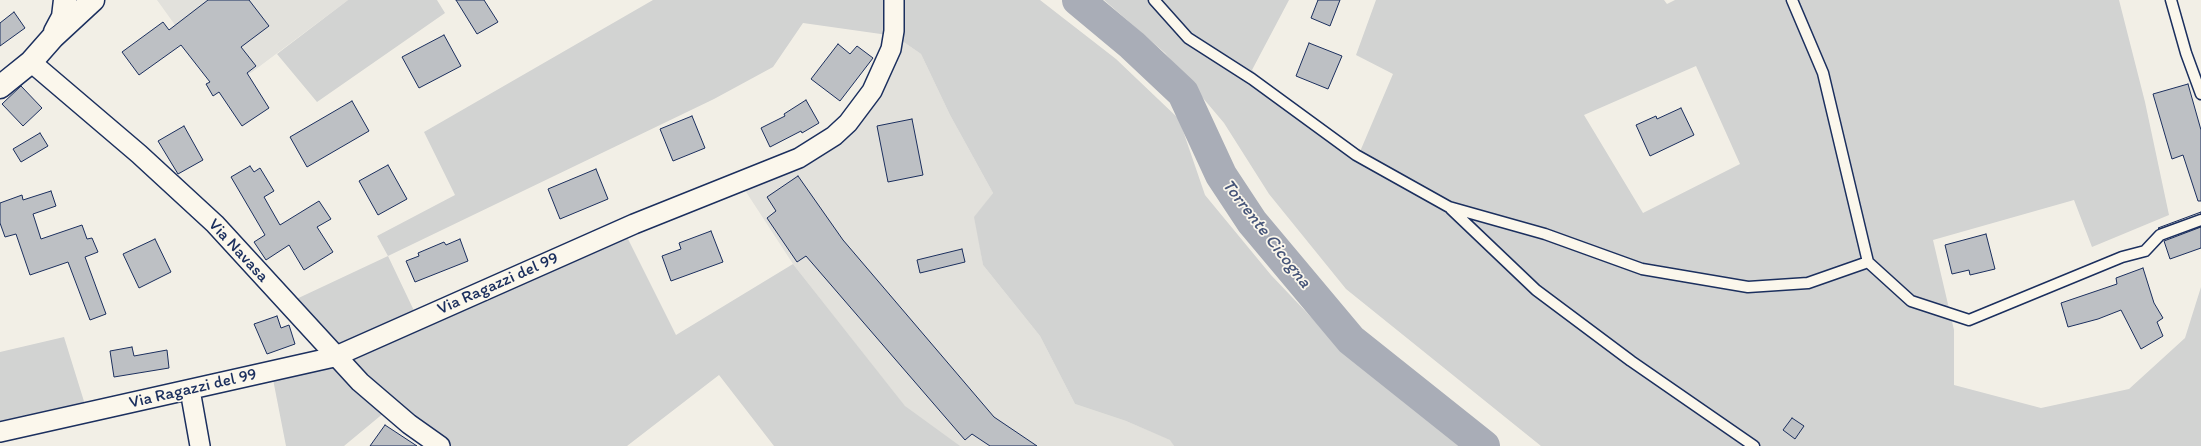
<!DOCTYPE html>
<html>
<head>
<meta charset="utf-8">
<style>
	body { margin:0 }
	canvas { display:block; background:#f2efe6 }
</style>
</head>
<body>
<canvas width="2201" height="446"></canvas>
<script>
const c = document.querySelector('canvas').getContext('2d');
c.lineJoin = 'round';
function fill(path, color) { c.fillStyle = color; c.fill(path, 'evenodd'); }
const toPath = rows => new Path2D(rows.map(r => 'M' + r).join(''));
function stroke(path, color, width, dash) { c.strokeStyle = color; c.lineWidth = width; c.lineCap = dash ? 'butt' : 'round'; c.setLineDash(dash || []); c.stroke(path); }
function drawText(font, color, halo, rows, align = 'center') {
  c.font = font + ' Itim,sans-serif'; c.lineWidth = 3.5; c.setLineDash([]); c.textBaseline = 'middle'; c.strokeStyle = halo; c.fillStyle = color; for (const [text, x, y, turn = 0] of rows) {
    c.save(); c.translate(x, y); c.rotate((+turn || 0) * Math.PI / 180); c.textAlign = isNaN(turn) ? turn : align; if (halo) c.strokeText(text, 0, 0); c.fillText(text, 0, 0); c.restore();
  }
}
const built = toPath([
	[157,0,348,0,224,93],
	[895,36,921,54,950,115,993,193,975,217,983,265,1040,336,1075,404,1126,421,1171,440,1174,446,936,446,793,264,737,178,802,151,839,126,870,84]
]);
const green = toPath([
	[348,0,437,0,445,13,317,102,277,54],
	[653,0,1040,0,1116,59,1179,119,1205,195,1271,275,1348,356,1465,446,1174,446,1170,440,1126,421,1075,404,1040,336,983,265,974,217,993,193,950,115,921,54,895,36,803,23,773,67,714,99,388,256,417,317,622,227,676,335,793,264,905,406,960,446,774,446,719,375,627,446,432,446,385,412,344,446,286,446,271,369,334,354,290,302,388,256,377,236,455,195,424,132],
	[1104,0,1289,0,1252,70,1356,161,1393,74,1356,55,1376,0,1664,0,1667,4,1675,0,2119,0,2145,102,2169,215,2092,247,2074,200,1933,240,1954,330,1954,385,2041,408,2129,389,2185,338,2201,287,2201,446,1541,446,1346,289,1269,194,1224,123,1165,53],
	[1696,66,1740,164,1643,213,1584,115],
	[64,337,87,411,0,429,0,352]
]);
const river = toPath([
	[1078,0,1132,45,1183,93,1221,175,1252,222,1351,340,1484,446]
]);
const building = toPath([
	[208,0,249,0,269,26,241,47,256,66,247,73,269,108,242,126,219,92,213,96,206,84,210,82,181,45,139,75,122,52,163,22,169,30,208,0],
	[456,0,484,0,498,22,477,34,456,0],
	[1318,0,1340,0,1330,26,1311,18,1318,0],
	[14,12,25,28,0,46,0,23,14,12],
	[444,35,461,66,419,88,402,57,444,35],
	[1309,43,1342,56,1328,89,1296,76,1309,43],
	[838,44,850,54,857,46,873,58,840,101,811,79,838,44],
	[2188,84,2201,130,2201,201,2198,201,2183,155,2172,159,2153,94,2188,84],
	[21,86,42,108,23,126,2,104,21,86],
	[806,100,819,123,802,133,801,131,770,147,761,128,785,116,784,114,806,100],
	[352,101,369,131,307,167,290,137,352,101],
	[1681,108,1694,135,1650,156,1636,125,1656,116,1657,119,1681,108],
	[692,116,705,148,673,161,660,129,692,116],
	[912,119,923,175,888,182,877,126,912,119],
	[184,126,203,160,178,174,158,141,184,126],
	[40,133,48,146,21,162,13,149,40,133],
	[388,165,407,199,378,215,359,181,388,165],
	[250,166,254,172,260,168,274,191,264,197,280,225,319,201,331,219,317,227,333,252,304,270,289,245,266,260,254,242,265,235,231,177,250,166],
	[596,169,608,199,560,219,548,189,596,169],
	[798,176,843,240,994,417,1037,446,990,446,972,434,965,440,806,256,797,262,767,218,776,211,767,197,798,176],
	[51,191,56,206,33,214,41,239,82,225,87,239,92,238,98,252,85,257,106,314,90,320,68,262,30,275,16,234,5,237,0,223,0,203,22,195,23,200,51,191],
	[2201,212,2201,214,2159,229,2158,228,2201,212],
	[2201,227,2201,248,2170,259,2164,241,2201,227],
	[711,231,723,262,671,281,662,256,681,249,679,243,711,231],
	[1986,234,1995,269,1970,275,1969,270,1952,274,1945,245,1986,234],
	[155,239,171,272,139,288,123,254,155,239],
	[460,239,468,261,415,282,406,261,419,256,418,253,444,242,446,245,460,239],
	[962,249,965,262,920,273,917,260,962,249],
	[2143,268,2154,303,2163,318,2157,322,2163,336,2141,349,2121,310,2098,319,2068,327,2061,303,2117,284,2116,278,2143,268],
	[277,316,281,328,289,325,295,344,267,354,254,324,277,316],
	[132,347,134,356,167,350,169,368,114,377,110,351,132,347],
	[1792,418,1804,426,1795,439,1783,430,1792,418],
	[385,425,417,446,370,446,385,425]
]);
const service = toPath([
	[1154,0,1188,38,1252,79,1356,155,1449,207,1545,234,1642,269,1748,287,1808,283,1868,262],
	[1792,0,1823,73,1868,262,1911,301,1969,320,2122,257,2145,251,2160,235,2201,220],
	[2171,0,2186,53,2201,94],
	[1451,209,1536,290,1631,361,1754,446]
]);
const minor = toPath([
	[31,62,139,154,215,224,360,382,409,424,440,446],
	[190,390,200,446],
	[0,432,334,357,634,224,799,158,834,136,848,123,872,91,891,49,894,31,894,0]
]);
const tertiary = toPath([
	[55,32,63,17,65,0],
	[0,87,31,62,53,37,93,0]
]);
const streetNames = [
	["Via Navasa",238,251,47],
	["Via Ragazzi del 99",498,284,-24],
	["Via Ragazzi del 99",193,389,-13]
];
const waterNames = [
	["Torrente Cicogna",1266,234,52]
];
fill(built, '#e2e1dc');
fill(green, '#d2d3d2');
stroke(river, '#a9adb7', 32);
fill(building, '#bdc0c4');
stroke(building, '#1b2f5e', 1);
stroke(service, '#1b2f5e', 13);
stroke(minor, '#1b2f5e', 22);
stroke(tertiary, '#1b2f5e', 25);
stroke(service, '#fbf7ec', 10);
stroke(minor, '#fbf7ec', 19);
stroke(tertiary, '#fbf7ec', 22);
drawText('17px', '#1b2f5e', '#fbf7ec', streetNames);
drawText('italic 18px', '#465579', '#fbf7ec', waterNames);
</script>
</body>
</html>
